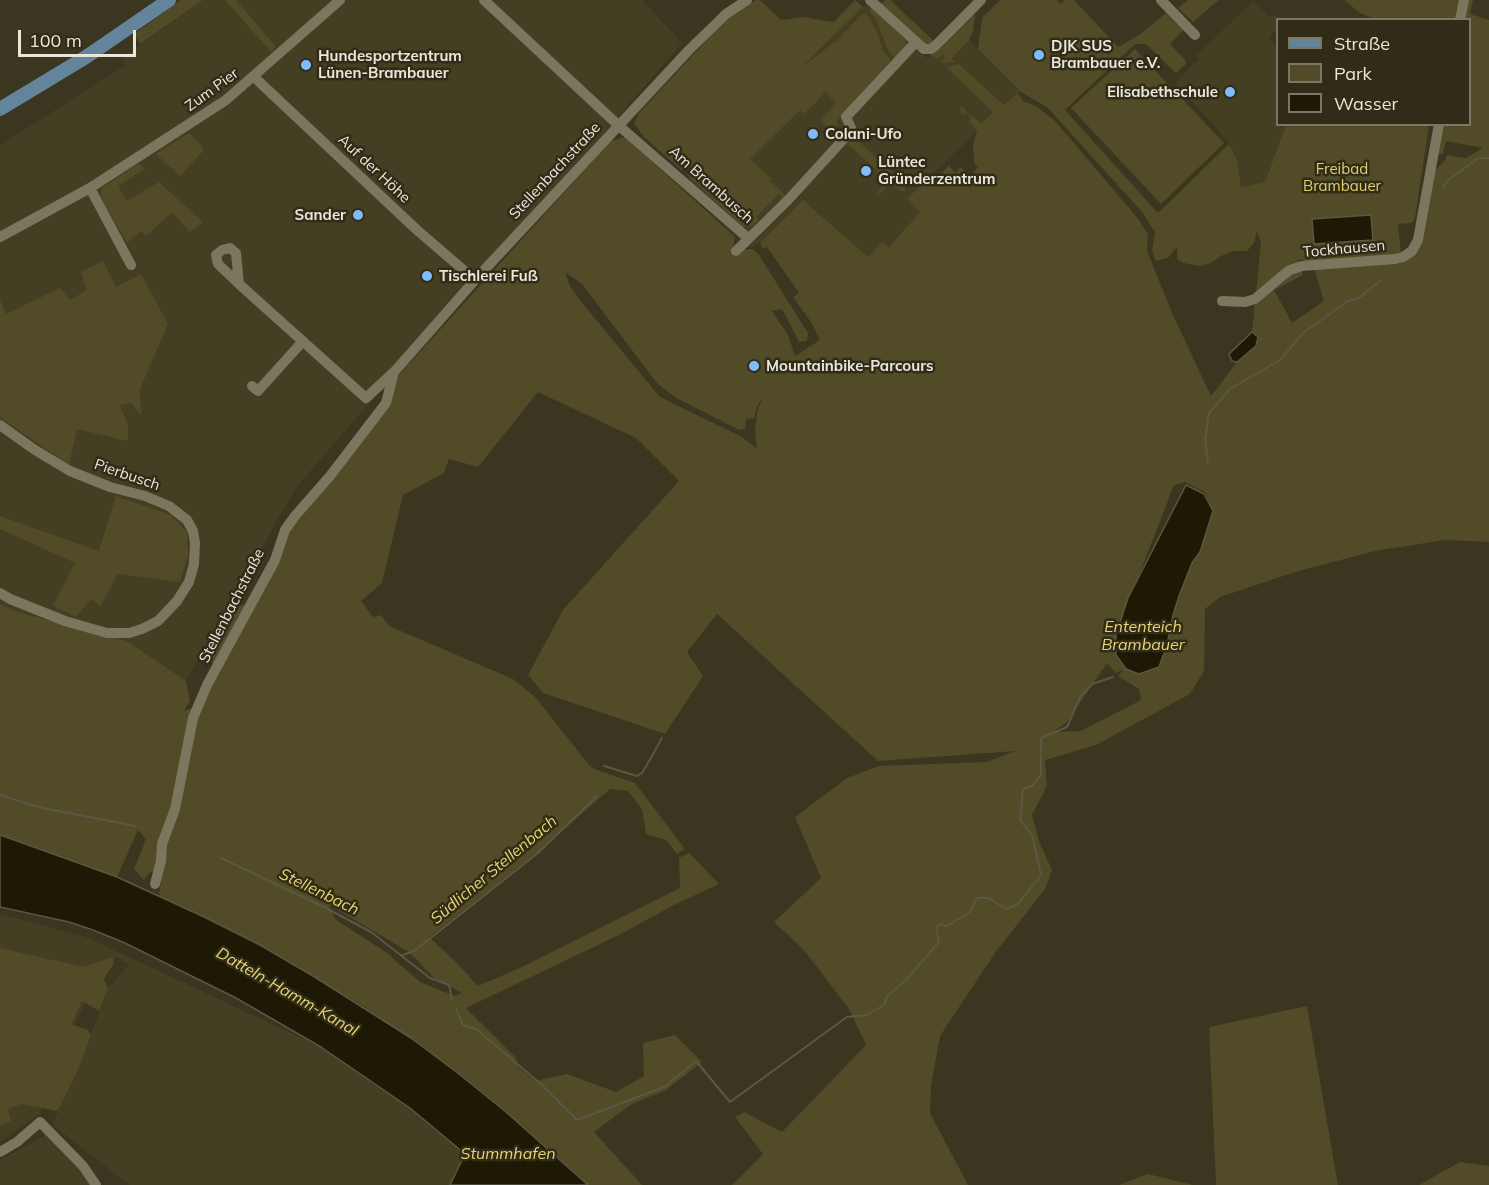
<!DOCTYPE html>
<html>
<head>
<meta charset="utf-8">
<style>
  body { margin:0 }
  #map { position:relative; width:1489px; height:1185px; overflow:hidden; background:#3a3620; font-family:Mulish,sans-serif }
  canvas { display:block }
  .legend { position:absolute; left:1276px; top:18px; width:195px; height:108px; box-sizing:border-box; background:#302c17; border:2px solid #7a7765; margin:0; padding:8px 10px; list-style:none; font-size:18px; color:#e9e7da }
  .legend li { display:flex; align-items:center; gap:12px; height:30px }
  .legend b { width:30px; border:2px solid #7a7765 }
  .scale { position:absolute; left:18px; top:30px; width:118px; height:27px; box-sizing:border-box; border:3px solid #e9e7da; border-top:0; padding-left:8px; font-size:18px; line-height:21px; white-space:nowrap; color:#e9e7da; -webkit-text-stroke:4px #302c17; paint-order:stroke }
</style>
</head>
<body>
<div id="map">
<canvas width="1489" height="1185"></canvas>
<ul class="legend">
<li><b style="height:8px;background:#64849c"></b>Straße</li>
<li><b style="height:16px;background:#524b27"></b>Park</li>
<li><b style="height:16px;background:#1d1905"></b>Wasser</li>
</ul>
<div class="scale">100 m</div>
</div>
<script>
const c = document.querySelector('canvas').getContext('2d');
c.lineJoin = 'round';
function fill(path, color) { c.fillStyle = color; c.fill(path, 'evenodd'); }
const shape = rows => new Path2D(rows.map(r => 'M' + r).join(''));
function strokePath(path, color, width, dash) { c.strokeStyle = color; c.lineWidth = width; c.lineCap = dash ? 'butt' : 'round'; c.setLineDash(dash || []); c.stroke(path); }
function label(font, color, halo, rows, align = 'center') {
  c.font = font + ' Mulish,sans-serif'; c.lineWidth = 5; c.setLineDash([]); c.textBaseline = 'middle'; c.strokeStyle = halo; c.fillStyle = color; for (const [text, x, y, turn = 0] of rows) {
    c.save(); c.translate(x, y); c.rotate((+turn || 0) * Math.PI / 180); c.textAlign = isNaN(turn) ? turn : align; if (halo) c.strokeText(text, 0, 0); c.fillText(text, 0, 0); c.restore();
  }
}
const built = shape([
  [203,0,642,0,682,43,295,489,186,681,127,641,18,612,0,604,0,145,126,65,122,58],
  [1254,0,1268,16,1277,15,1277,29,1268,39,1277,46,1278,124,1286,125,1265,182,1241,187,1237,160,1227,140,1175,83,1199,59,1196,56],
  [868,2,927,58,958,29,1021,92,1005,105,959,64,993,112,981,124,982,126,907,199,920,212,889,247,868,257,803,200,760,243,749,248,680,185,695,176,724,144],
  [0,914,86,937,321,1047,410,1108,465,1154,450,1185,129,1185,52,1124,78,1070,108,988,129,965,117,957,97,979,66,1042,40,1114,0,1142],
  [46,1135,88,1177,91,1185,0,1185,0,1160]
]);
const green = shape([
  [181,0,203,0,140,44,134,34],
  [225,0,236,0,276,47,271,52],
  [756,0,760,0,781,20,804,17,834,22,855,0,863,7,802,67,836,41,860,16,866,13,877,32,883,51,891,60,841,116,837,121,838,126,827,127,820,121,836,103,825,92,805,114,800,110,750,159,772,179,770,181,786,196,784,198,779,194,756,217,759,220,753,225,747,227,741,225,687,175,691,170,689,166,681,170,644,137,634,123,639,113,730,15],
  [886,0,890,0,935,42,931,45,925,45,881,4],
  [1000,0,1057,0,1060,4,1065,0,1074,0,1118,47,1139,35,1166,13,1183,30,1170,44,1186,61,1186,64,1176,73,1146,44,1135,44,1065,110,1158,213,1229,144,1237,160,1241,187,1265,182,1286,125,1429,125,1415,218,1412,223,1398,224,1401,255,1304,262,1304,260,1298,260,1303,275,1274,290,1292,323,1324,301,1314,268,1406,260,1435,170,1445,161,1447,155,1466,158,1483,148,1446,141,1443,154,1438,154,1444,125,1470,124,1470,20,1464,19,1467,0,1473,0,1470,14,1489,20,1489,542,1445,540,1375,551,1295,572,1220,597,1205,609,1204,671,1190,694,1096,745,1045,760,1047,786,1032,815,1039,841,1052,870,1045,889,995,953,940,1036,931,1086,930,1113,968,1185,732,1185,763,1154,735,1117,744,1112,782,1132,866,1045,849,1009,804,950,774,922,821,878,795,817,847,778,879,766,987,762,1015,751,878,761,717,614,687,652,703,676,665,734,543,693,528,675,563,610,679,481,636,438,538,392,478,467,449,459,444,473,403,495,382,583,361,601,373,617,381,615,389,626,513,679,536,698,589,765,594,769,635,783,685,849,677,854,666,840,646,834,642,809,628,791,610,789,537,853,429,937,458,964,478,986,522,967,680,888,679,858,689,853,719,884,672,906,621,934,466,1008,516,1058,519,1068,535,1081,567,1074,616,1092,644,1076,643,1043,675,1035,702,1062,666,1090,632,1104,594,1132,642,1185,588,1185,506,1112,459,1075,363,1006,260,945,202,916,159,897,161,879,155,872,150,872,144,880,134,869,146,839,138,830,117,877,0,835,0,604,18,612,127,641,186,681,190,701,184,711,195,707,219,667,202,656,231,606,244,605,300,515,385,411,399,375,611,141,625,137,735,237,733,249,753,249,759,255,808,333,807,341,799,342,782,309,772,311,788,335,795,356,820,340,811,322,793,297,799,293,767,247,763,249,760,243,803,200,868,257,882,242,889,247,920,212,907,199,920,186,933,182,949,165,955,173,961,167,971,176,978,167,974,162,973,145,977,131,969,121,971,117,966,112,963,115,961,113,960,109,961,106,981,124,993,112,946,67,959,64,1004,105,1018,93,1023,101,1036,106,1055,121,1136,216,1148,234,1147,251,1173,315,1211,396,1237,362,1256,346,1258,338,1252,332,1261,243,1257,231,1254,243,1247,251,1233,251,1223,255,1211,263,1201,266,1183,263,1177,259,1177,247,1168,258,1156,261,1152,251,1155,232,1142,212,1048,108,1021,92,978,49,982,18],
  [565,272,582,284,657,383,676,398,739,430,745,429,746,419,754,418,757,406,764,396,758,408,755,430,757,449,742,437,660,397,583,304,570,286],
  [1185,482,1205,492,1213,511,1200,552,1192,563,1173,615,1167,645,1116,655,1116,634,1174,485],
  [1107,663,1116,673,1123,670,1118,676,1139,689,1141,700,1081,731,1053,732,1067,722],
  [329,905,409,952,434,978,462,993,455,996,420,982,387,953,335,919],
  [1188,0,1219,0,1193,22,1178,8],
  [1344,0,1461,0,1457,20,1376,19,1360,13],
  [873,7,906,41,906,47,895,58,889,52,876,20,869,10],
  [969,14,975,15,973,32,969,40,952,58,955,62,942,63,940,62,945,57,943,54,938,59,931,55,968,19],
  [1135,49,1224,143,1161,204,1071,108],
  [189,133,202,146,203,151,180,176,156,154],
  [855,138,905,184,905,191,900,191,891,183,879,194,877,192,888,180,847,144],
  [139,163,145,169,118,186,127,201,159,182,203,222,190,232,172,212,146,236,141,231,127,243,101,198,101,189],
  [103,261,116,287,141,274,168,324,140,389,141,416,131,403,120,405,128,425,128,441,77,429,69,464,47,450,0,417,0,300,6,314,60,288,70,300,87,290,81,272],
  [116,496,171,515,187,532,188,555,180,582,118,574,100,606,91,599,76,617,53,606,75,563,0,529,0,516,99,551],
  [0,948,84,967,112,957,114,963,104,979,108,988,99,1011,82,1001,71,1024,88,1030,91,1035,78,1070,58,1111,21,1104,8,1109,11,1121,0,1125],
  [1307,1006,1338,1185,1216,1185,1209,1027],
  [1460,1162,1489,1166,1489,1185,1419,1185],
  [1148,1174,1193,1185,1119,1185]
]);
const water = shape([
  [1371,215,1373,240,1314,244,1312,219,1371,215],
  [1252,332,1258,337,1256,346,1237,362,1232,361,1229,354,1252,332],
  [1186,485,1204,494,1213,511,1200,552,1192,563,1179,596,1173,615,1167,645,1159,667,1139,674,1126,669,1116,655,1116,635,1128,598,1186,485],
  [0,835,117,877,202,916,260,945,313,976,411,1038,459,1074,506,1112,588,1185,450,1185,465,1154,410,1108,321,1047,236,998,125,943,93,930,69,922,0,907,0,835]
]);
const stream = shape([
  [1443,188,1448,180,1479,158,1489,158],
  [1208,463,1205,439,1209,413,1230,389,1280,360,1303,333,1348,301,1359,298,1380,281],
  [604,766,637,776,642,773,648,763,662,738],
  [0,795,38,807,135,826],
  [221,858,326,908,371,932,430,978,449,985,452,999],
  [403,955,414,951,538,853,597,796],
  [456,1009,463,1025,476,1029,542,1085,577,1120,664,1087,696,1061,730,1102,847,1017,867,1015,884,1005,887,996,904,982,939,942,936,928,940,924,947,926,970,912,977,898,989,898,1006,909,1018,904,1041,875,1032,835,1020,820,1023,789,1032,786,1041,775,1041,738,1067,727,1080,697,1092,684,1113,677]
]);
const minor = shape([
  [484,0,618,125,748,238],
  [870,0,924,49,931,49,936,45,981,0],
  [1161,0,1195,35],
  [1460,20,1464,0],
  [254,77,417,230,475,280],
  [90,188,131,265],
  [0,237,90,188,226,100,340,0],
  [736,251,788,200,852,130,846,117,915,43],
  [239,284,218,264,216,255,222,250,230,248,236,253,239,284,366,398,395,371,475,280,689,50,726,14,747,0],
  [1222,301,1245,302,1255,299,1282,276,1290,270,1302,266,1395,259,1403,257,1412,251,1418,240,1421,223,1439,124],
  [252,386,258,391,303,341],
  [0,425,35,450,70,471,110,487,145,496,169,506,187,520,193,531,195,543,194,564,189,582,177,601,158,621,142,629,129,633,107,633,65,621,10,599,0,593],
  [155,884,161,861,162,844,175,809,193,718,207,685,275,560,285,530,295,516,330,476,386,403,394,372],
  [0,1152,17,1142,40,1122,83,1166,96,1185]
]);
const major = shape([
  [0,109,86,57,169,0]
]);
const markers = [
  [1039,55,6,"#7fbdfa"],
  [306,65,6,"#7fbdfa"],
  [1230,92,6,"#7fbdfa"],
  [813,134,6,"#7fbdfa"],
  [866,171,6,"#7fbdfa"],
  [358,215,6,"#7fbdfa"],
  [427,276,6,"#7fbdfa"],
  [754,366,6,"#7fbdfa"]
];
const poiNames = [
  ["DJK SUS",1051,46],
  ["Brambauer e.V.",1051,63],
  ["Hundesportzentrum",318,56],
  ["Lünen-Brambauer",318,73],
  ["Elisabethschule",1218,92,"right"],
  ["Colani-Ufo",825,134],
  ["Lüntec",878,162],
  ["Gründerzentrum",878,179],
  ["Sander",346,215,"right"],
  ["Tischlerei Fuß",439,276],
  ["Mountainbike-Parcours",766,366]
];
const streetNames = [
  ["Zum Pier",212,90,-36],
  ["Auf der Höhe",374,169,43],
  ["Stellenbachstraße",555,171,-47],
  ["Am Brambusch",711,185,42],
  ["Tockhausen",1344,249,-5],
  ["Pierbusch",127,475,19],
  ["Stellenbachstraße",232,606,-63]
];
const parkNames = [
  ["Freibad",1342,169],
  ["Brambauer",1342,186]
];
const waterNames = [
  ["Ententeich",1143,627],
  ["Brambauer",1143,645],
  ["Südlicher Stellenbach",494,870,-40],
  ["Stellenbach",319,892,26],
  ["Datteln-Hamm-Kanal",287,992,30],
  ["Stummhafen",508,1154]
];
fill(built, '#443e22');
fill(green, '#524b27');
fill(water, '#1d1905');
strokePath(water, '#5a5745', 1.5);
strokePath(stream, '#5a5745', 2);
strokePath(minor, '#7b775f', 10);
strokePath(major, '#64849c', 14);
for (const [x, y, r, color] of markers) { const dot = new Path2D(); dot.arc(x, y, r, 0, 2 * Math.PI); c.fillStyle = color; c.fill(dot); strokePath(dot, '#302c17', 2); }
label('bold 15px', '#e9e7da', '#302c17', poiNames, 'left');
label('15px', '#e9e7da', '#302c17', streetNames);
label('15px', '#e0cd6c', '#302c17', parkNames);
label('italic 16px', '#e7d473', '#302c17', waterNames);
</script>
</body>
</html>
